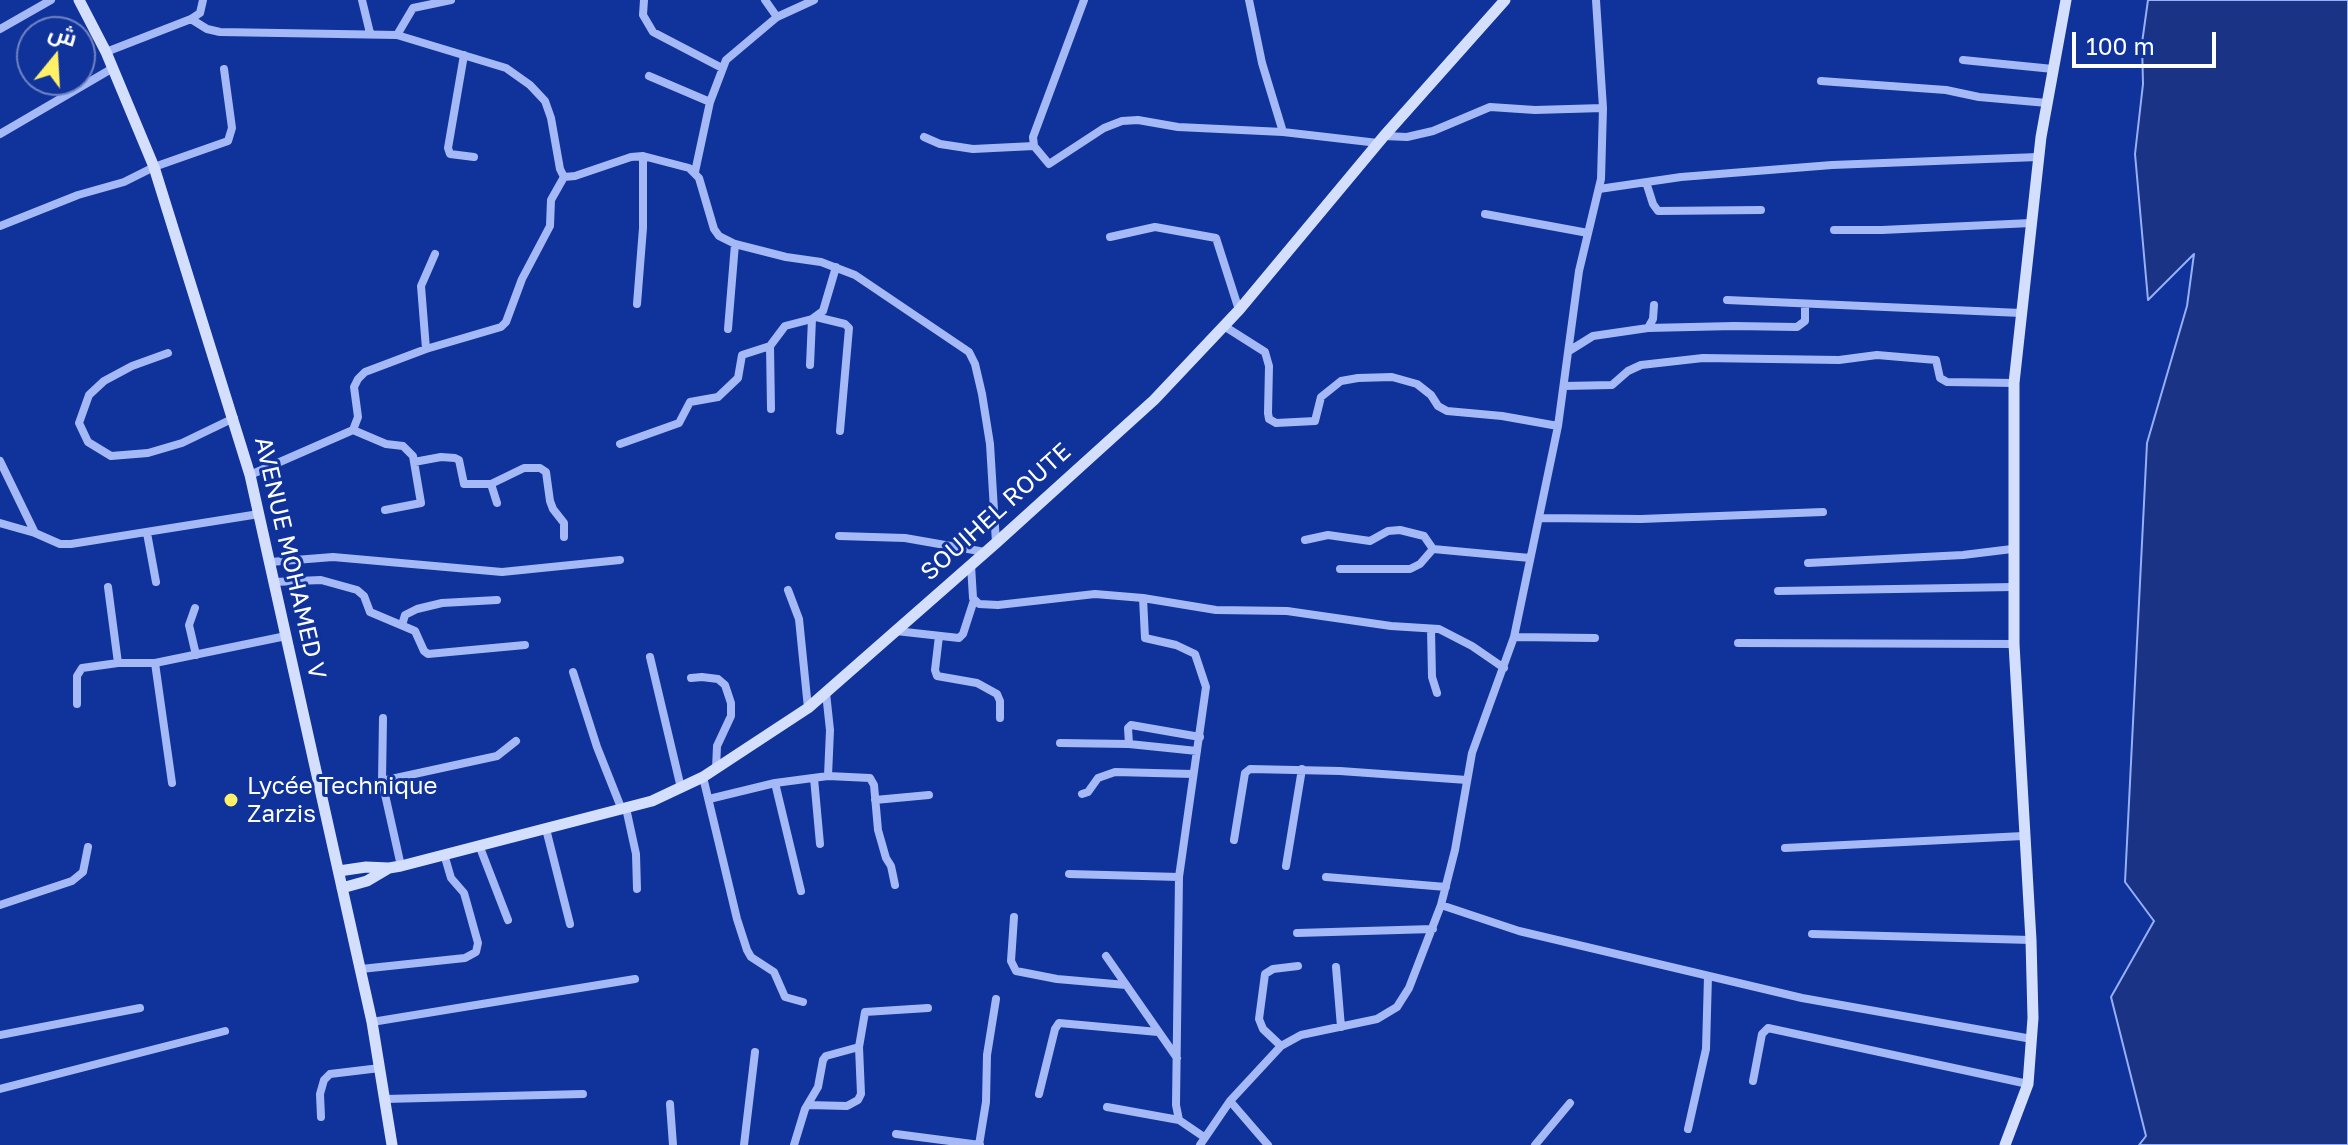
<!DOCTYPE html>
<html>
<head>
<meta charset="utf-8">
<style>
  body { margin:0 }
  #map { position:relative; width:2348px; height:1145px; overflow:hidden; background:#10329b; font-family:"Golos Text",Cairo,sans-serif }
  canvas { display:block }
  .north { position:absolute; left:16px; top:16px; width:80px; height:80px; box-sizing:border-box; background:#10329b; border:2px solid #7084c3; border-radius:50%; rotate:18deg; font-size:22px; font-weight:700; line-height:32px; text-align:center; color:#fff }
  .north::after { content:''; display:block; margin:auto; width:28px; height:36px; background:#fff067; clip-path:polygon(50% 0,100% 100%,50% 72%,0 100%) }
  .scale { position:absolute; left:2072px; top:32px; width:144px; height:36px; box-sizing:border-box; border:4px solid #fff; border-top:0; padding-left:10px; font-size:24px; line-height:28px; white-space:nowrap; color:#fff; -webkit-text-stroke:6px #10329b; paint-order:stroke }
</style>
</head>
<body>
<div id="map">
<canvas width="2348" height="1145"></canvas>
<div class="north">ش</div>
<div class="scale">100 m</div>
</div>
<script>
const c = document.querySelector('canvas').getContext('2d');
c.lineJoin = 'round';
function fill(path, color) { c.fillStyle = color; c.fill(path, 'evenodd'); }
const shape = rows => new Path2D(rows.map(r => 'M' + r).join(''));
function strokePath(path, color, width, dash) { c.strokeStyle = color; c.lineWidth = width; c.lineCap = dash ? 'butt' : 'round'; c.setLineDash(dash || []); c.stroke(path); }
function label(font, color, halo, rows, align = 'center') {
  c.font = font + ' "Golos Text",sans-serif'; c.lineWidth = 6; c.setLineDash([]); c.textBaseline = 'middle'; c.strokeStyle = halo; c.fillStyle = color; for (const [text, x, y, turn = 0] of rows) {
    c.save(); c.translate(x, y); c.rotate((+turn || 0) * Math.PI / 180); c.textAlign = isNaN(turn) ? turn : align; if (halo) c.strokeText(text, 0, 0); c.fillText(text, 0, 0); c.restore();
  }
}
const water = shape([
  [2148,0,2348,0,2348,1145,2139,1145,2146,1136,2111,997,2154,921,2125,882,2147,443,2187,306,2194,254,2148,300,2135,154,2143,84,2142,43,2148,0]
]);
const street = shape([
  [362,0,370,33],
  [644,0,643,15,653,32,722,68],
  [765,0,777,17],
  [1084,0,1033,137,1034,146,1049,164,1104,128,1122,121,1138,120,1178,127,1283,132,1378,143],
  [1249,0,1262,63,1283,132],
  [191,19,207,29,220,32,397,35,506,68,530,85,545,101,551,118,560,169,564,177,575,176,631,157,643,156,689,168,699,178,714,229,719,236,735,244,786,257,821,262,855,275,969,352,975,364,982,394,990,444,996,543],
  [0,29,51,0],
  [397,35,413,8,451,0],
  [106,52,191,19,200,13,203,0],
  [464,55,448,148,450,154,474,157],
  [1963,60,2053,69],
  [649,76,710,102],
  [1821,81,1946,90,1979,97,2047,103],
  [0,134,113,68],
  [1384,136,1407,137,1433,131,1490,107,1535,110,1603,108],
  [924,137,940,144,973,149,1034,146],
  [695,172,710,102,726,60,777,17,814,0],
  [1646,182,1653,204,1658,211,1761,210],
  [1599,189,1681,177,1832,165,2038,157],
  [1485,214,1588,233],
  [0,226,78,195,124,182,154,167,228,141,232,128,224,69],
  [1834,230,1882,230,2031,223],
  [1110,237,1155,227,1216,238,1239,310],
  [1727,300,2021,313],
  [637,304,643,228,643,156],
  [816,317,845,324,849,328,840,431],
  [1224,326,1265,352,1269,366,1268,413,1269,419,1276,423,1315,421,1321,397,1341,381,1358,378,1392,377,1417,384,1431,395,1438,406,1447,411,1502,416,1558,426],
  [1648,328,1734,326,1797,327,1805,321,1805,304],
  [728,329,735,244],
  [770,346,771,409],
  [426,349,421,286,435,254],
  [1569,351,1593,336,1648,328,1653,319,1654,305],
  [168,353,132,366,104,381,89,395,79,423,88,442,111,456,148,453,182,443,234,418],
  [810,365,812,319],
  [1564,386,1612,385,1628,371,1641,365,1703,358,1839,360,1877,355,1936,360,1940,378,1947,382,2014,383],
  [353,430,386,444,403,446,413,456,421,503,385,510],
  [620,444,679,423,690,402,718,397,738,378,742,355,770,346,785,326,812,319,823,311,836,267],
  [0,461,35,533],
  [414,462,441,457,455,458,459,460,464,484,491,484,497,503],
  [250,475,353,430,358,417,354,387,358,379,365,372,426,349,501,327,506,322,522,279,550,226,551,200,564,177],
  [491,484,524,468,540,468,546,472,550,501,553,509,564,523,564,537],
  [1539,518,1641,519,1823,512],
  [0,523,35,533,60,544,71,544,259,514],
  [147,533,156,582],
  [839,536,905,538,985,552],
  [1305,540,1328,535,1370,541,1388,531,1400,530,1424,536,1433,549],
  [1433,549,1530,558],
  [270,562,333,557,502,572,620,560],
  [1808,563,1963,555,2012,549],
  [971,565,973,598,979,604,998,605,1095,594,1143,598,1216,610,1287,611,1391,626,1439,629,1472,646,1504,668],
  [1340,569,1410,569,1420,564,1433,549],
  [274,582,321,580,357,590,364,596,370,612,415,631,424,651,428,654,525,645],
  [108,587,118,663],
  [788,590,799,619,808,708],
  [1778,591,2013,587],
  [1143,598,1145,638,1176,645,1195,654,1206,687,1179,877,1176,1105,1179,1120,1204,1137],
  [195,608,189,625,196,655],
  [402,625,405,615,417,609,442,603,497,600],
  [1431,629,1432,677,1437,693],
  [896,631,959,638,963,634,974,600],
  [939,636,935,670,937,676,977,683,997,694,1000,701,1000,718],
  [1514,637,1595,638],
  [1738,643,2014,644],
  [650,657,681,788],
  [155,663,172,783],
  [573,672,597,747,622,810],
  [691,678,702,677,718,679,725,685,731,703,731,716,717,746,716,769],
  [826,693,830,730,828,776],
  [77,704,77,676,82,668,118,663,155,663,286,636],
  [383,718,382,781,401,866],
  [1060,743,1129,744],
  [1197,751,1129,744,1128,728,1131,725,1200,737],
  [703,777,737,919,747,950,751,957,774,972,785,997,803,1002],
  [814,778,820,844],
  [382,781,497,756,516,741],
  [775,783,801,891],
  [1082,794,1088,792,1098,778,1115,772,1193,774],
  [709,799,775,783,828,776,870,778,874,785,878,830,886,858,891,866,895,885],
  [875,800,929,795],
  [626,808,636,854,637,889],
  [546,829,570,924],
  [1234,840,1245,773,1250,769,1340,771,1467,780],
  [479,845,508,920],
  [1785,848,2023,836],
  [1286,866,1302,769],
  [1069,874,1179,877],
  [1326,877,1446,887],
  [0,905,72,881,83,872,88,847],
  [1441,905,1519,931,1802,998,2032,1039],
  [1014,917,1011,961,1016,971,1057,979,1126,985],
  [1297,933,1433,929],
  [1812,934,2031,940],
  [1106,956,1177,1058],
  [1336,967,1341,1027],
  [361,969,465,958,476,952,478,943,466,900,464,893,451,878,444,854],
  [372,1022,635,979],
  [0,1035,140,1008],
  [1281,1046,1263,1029,1259,1019,1265,974,1273,969,1298,966],
  [1753,1081,1762,1034,1768,1028,2028,1084],
  [0,1089,225,1031],
  [1039,1094,1055,1029,1059,1023,1158,1032],
  [385,1099,583,1094],
  [1230,1101,1268,1145],
  [670,1104,673,1145],
  [808,1105,847,1106,858,1100,861,1094,859,1047],
  [1107,1107,1179,1120],
  [321,1117,320,1094,324,1080,330,1074,380,1068],
  [1688,1129,1706,1049,1708,976],
  [896,1134,980,1145],
  [744,1145,755,1052],
  [794,1145,805,1109,818,1087,823,1060,826,1056,859,1047,865,1012,928,1008],
  [979,1145,986,1102,987,1055,996,999],
  [1200,1145,1230,1101,1281,1046,1301,1035,1377,1019,1397,1007,1409,988,1441,905,1455,850,1472,753,1514,637,1558,426,1579,271,1601,179,1603,108,1596,0],
  [1535,1145,1570,1103]
]);
const secondary = shape([
  [79,0,106,52,154,167,250,475,372,1022,392,1145],
  [339,871,366,867,389,868,401,866,652,801,703,777,808,708,996,543,1154,400,1239,310,1384,136,1505,0],
  [342,888,367,881,389,868],
  [2005,1145,2028,1084,2033,1018,2031,940,2014,644,2014,383,2041,137,2066,0]
]);
const markers = [
  [231,800,8,"#fff067"]
];
const streetNames = [
  ["SOUIHEL ROUTE",996,512,-42],
  ["AVENUE MOHAMED V",290,558,77]
];
const poiNames = [
  ["Lycée Technique",247,786],
  ["Zarzis",247,814]
];
fill(water, '#1b3384');
strokePath(water, '#95b0f8', 2);
strokePath(street, '#a4b9f5', 8);
strokePath(secondary, '#d4defd', 11);
for (const [x, y, r, color] of markers) { const dot = new Path2D(); dot.arc(x, y, r, 0, 2 * Math.PI); c.fillStyle = color; c.fill(dot); strokePath(dot, '#10329b', 3); }
label('24px', '#fff', '#10329b', streetNames);
label('24px', '#fff', '#10329b', poiNames, 'left');
</script>
</body>
</html>
